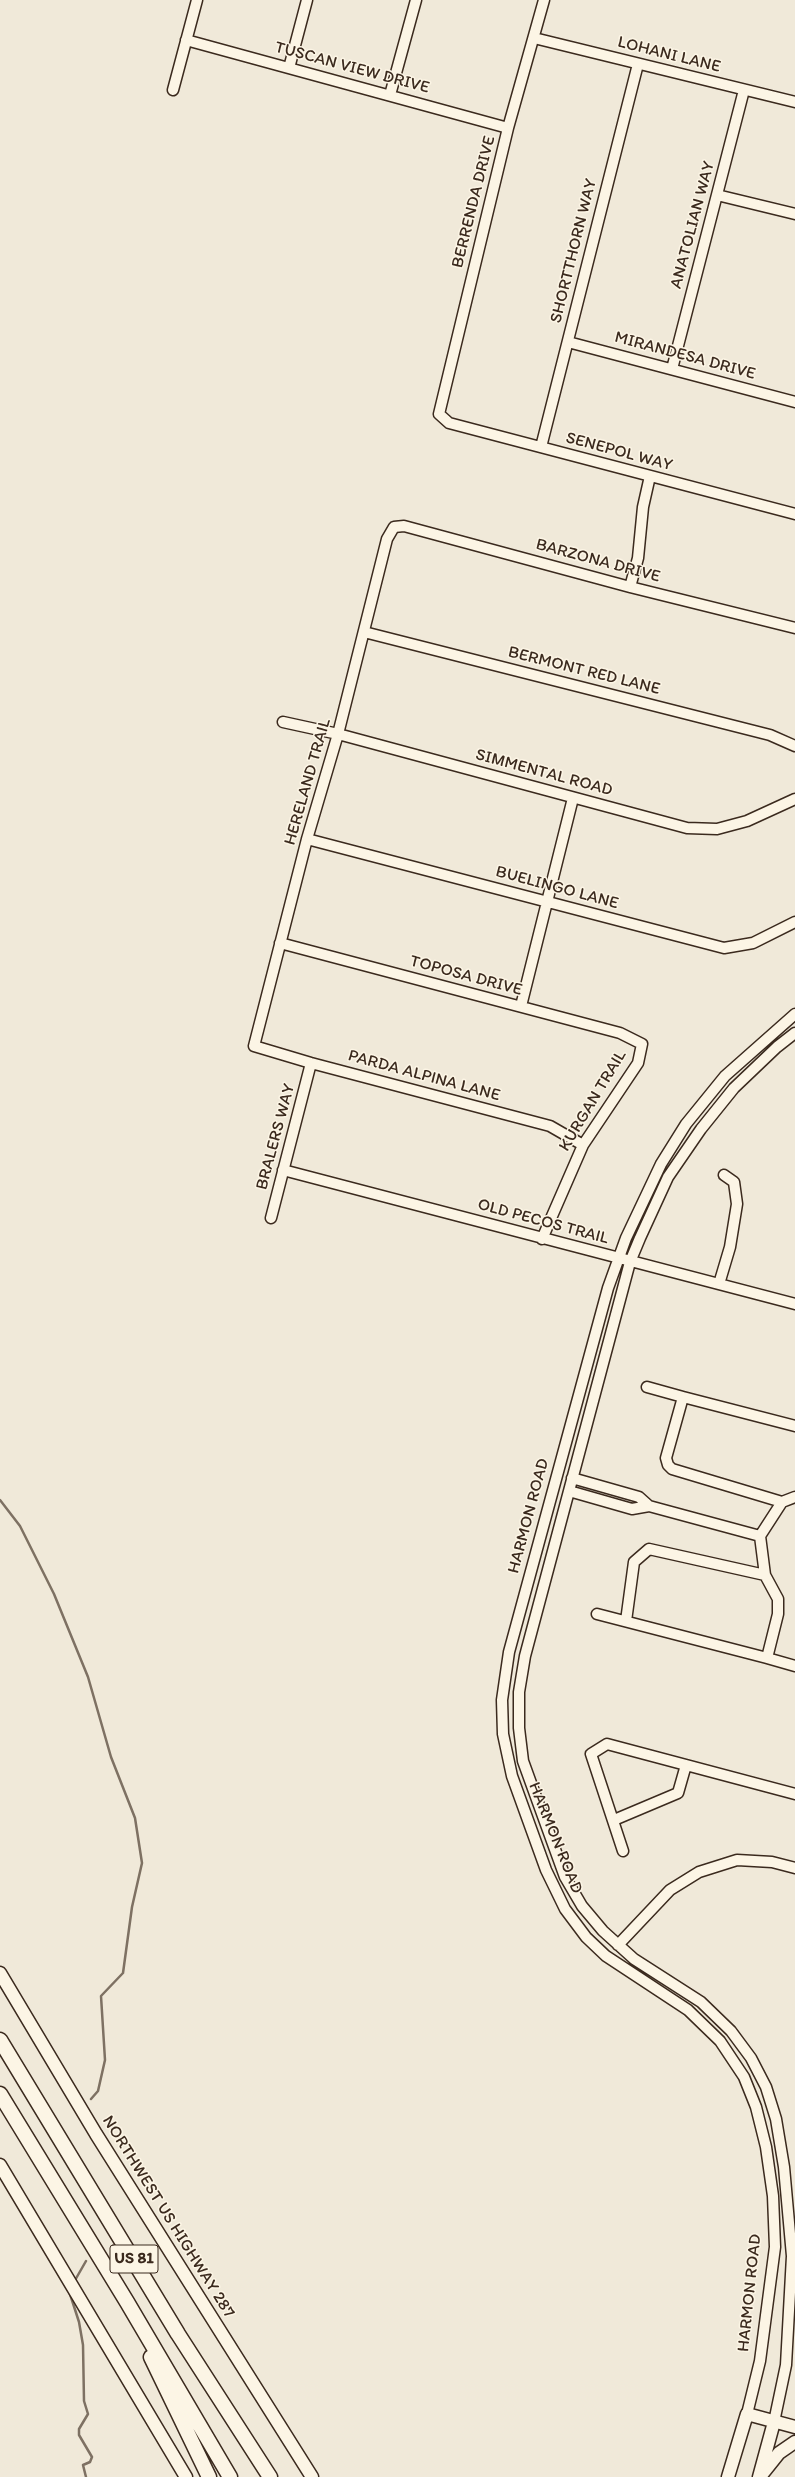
<!DOCTYPE html>
<html>
<head>
<meta charset="utf-8">
<style>
  body { margin:0 }
  canvas { display:block; background:#f0e9d9 }
</style>
</head>
<body>
<canvas width="795" height="2477"></canvas>
<script>
const c = document.querySelector('canvas').getContext('2d');
c.lineJoin = 'round';
const shape = rows => new Path2D(rows.map(r => 'M' + r).join(''));
function strokePath(path, color, width, dash) { c.strokeStyle = color; c.lineWidth = width; c.lineCap = dash ? 'butt' : 'round'; c.setLineDash(dash || []); c.stroke(path); }
function label(font, color, halo, rows, align = 'center') {
  c.font = font + ' Itim,sans-serif'; c.lineWidth = 3; c.setLineDash([]); c.textBaseline = 'middle'; c.strokeStyle = halo; c.fillStyle = color; for (const [text, x, y, turn = 0] of rows) {
    c.save(); c.translate(x, y); c.rotate((+turn || 0) * Math.PI / 180); c.textAlign = isNaN(turn) ? turn : align; if (halo) c.strokeText(text, 0, 0); c.fillText(text, 0, 0); c.restore();
  }
}
const stream = shape([
  [0,1500,20,1526,54,1594,88,1677,111,1757,135,1818,142,1863,132,1907,123,1973,101,1996,105,2060,98,2091,91,2099],
  [74,2282,86,2261],
  [69,2291,79,2322,83,2345,84,2401,88,2414,79,2429,79,2435,92,2457,90,2462,83,2465,86,2477]
]);
const minor = shape([
  [544,0,508,128,439,414,449,423,795,514],
  [534,38,795,102],
  [186,40,508,128],
  [289,68,307,0],
  [173,90,197,0],
  [390,95,416,0],
  [717,195,795,214],
  [568,342,795,402],
  [672,369,744,90],
  [541,447,638,64],
  [630,587,638,558,643,507,650,476],
  [364,632,770,735,795,746],
  [283,722,338,734,687,828,717,829,747,821,795,799],
  [307,839,724,948,753,943,795,922],
  [280,943,620,1033,642,1044,638,1063,583,1145,542,1239],
  [521,1006,573,798],
  [583,1145,550,1126,311,1063,254,1046,307,839,338,734,387,539,394,527,404,526,630,587,795,628],
  [283,1170,795,1304],
  [271,1218,311,1063],
  [719,1284,730,1247,737,1204,734,1182,724,1175],
  [647,1387,683,1397],
  [795,1426,683,1397,666,1458,668,1465,672,1469,782,1502,760,1536,765,1575,778,1599,778,1614,767,1658,795,1666],
  [572,1478,639,1497,649,1506],
  [569,1491,632,1509,649,1506,760,1536],
  [782,1502,795,1497],
  [597,1614,767,1658],
  [626,1621,634,1562,649,1549,765,1575],
  [614,1820,678,1793,686,1765],
  [623,1851,591,1754,607,1744,795,1794],
  [618,1945,670,1890,699,1872,737,1860,772,1862,795,1868],
  [747,2414,760,2361,775,2247,773,2196,766,2147,756,2107,744,2077,720,2041,688,2010,606,1956,586,1937,565,1909,546,1870,512,1776,503,1734,502,1700,509,1652,608,1288,626,1238,661,1164,686,1124,725,1076,795,1014],
  [774,2422,786,2365,792,2256,784,2167,776,2119,766,2087,751,2058,731,2031,701,2002,634,1959,603,1931,582,1906,565,1877,523,1761,519,1728,519,1692,525,1656,569,1491,630,1262,640,1238,668,1177,701,1129,734,1088,777,1047,795,1033]
]);
const major = shape([
  [0,1973,96,2134,312,2477],
  [0,2165,186,2477],
  [763,2473,779,2453,795,2442],
  [728,2477,747,2414,795,2427],
  [759,2477,774,2422]
]);
const highway = shape([
  [0,2040,178,2334,270,2477],
  [0,2094,127,2302,230,2477],
  [151,2357,209,2477]
]);
const shields = [
  [134,2259,48]
];
const shieldNames = [
  ["US 81",134,2259]
];
const streetNames = [
  ["LOHANI LANE",669,55,14],
  ["TUSCAN VIEW DRIVE",352,68,15],
  ["BERRENDA DRIVE",474,202,-76],
  ["ANATOLIAN WAY",693,225,-75],
  ["SHORTTHORN WAY",574,251,-76],
  ["MIRANDESA DRIVE",685,356,15],
  ["SENEPOL WAY",619,452,15],
  ["BARZONA DRIVE",598,561,15],
  ["BERMONT RED LANE",584,671,14],
  ["SIMMENTAL ROAD",544,773,15],
  ["HERELAND TRAIL",308,782,-74],
  ["BUELINGO LANE",557,888,15],
  ["TOPOSA DRIVE",466,976,15],
  ["PARDA ALPINA LANE",424,1076,15],
  ["KURGAN TRAIL",593,1101,-59],
  ["BRALERS WAY",276,1137,-75],
  ["OLD PECOS TRAIL",543,1222,15],
  ["HARMON ROAD",529,1516,-75],
  ["HARMON ROAD",555,1838,68],
  ["NORTHWEST US HIGHWAY 287",168,2217,58],
  ["HARMON ROAD",750,2293,-84]
];
strokePath(stream, '#7e7163', 2.5);
strokePath(minor, '#3b2a1e', 13);
strokePath(major, '#3b2a1e', 15);
strokePath(highway, '#3b2a1e', 17);
strokePath(minor, '#fcf5e5', 10);
strokePath(major, '#fcf5e5', 12);
strokePath(highway, '#fcf5e5', 14);
for (const [x, y, w] of shields) { const box = new Path2D(); box.roundRect(x - w / 2, y - 14, w, 28, 3); c.fillStyle = '#fcf5e5'; c.fill(box); strokePath(box, '#3b2a1e', 1); }
label('bold 16px', '#3b2a1e', null, shieldNames);
label('17px', '#3b2a1e', '#fcf5e5', streetNames);
</script>
</body>
</html>
